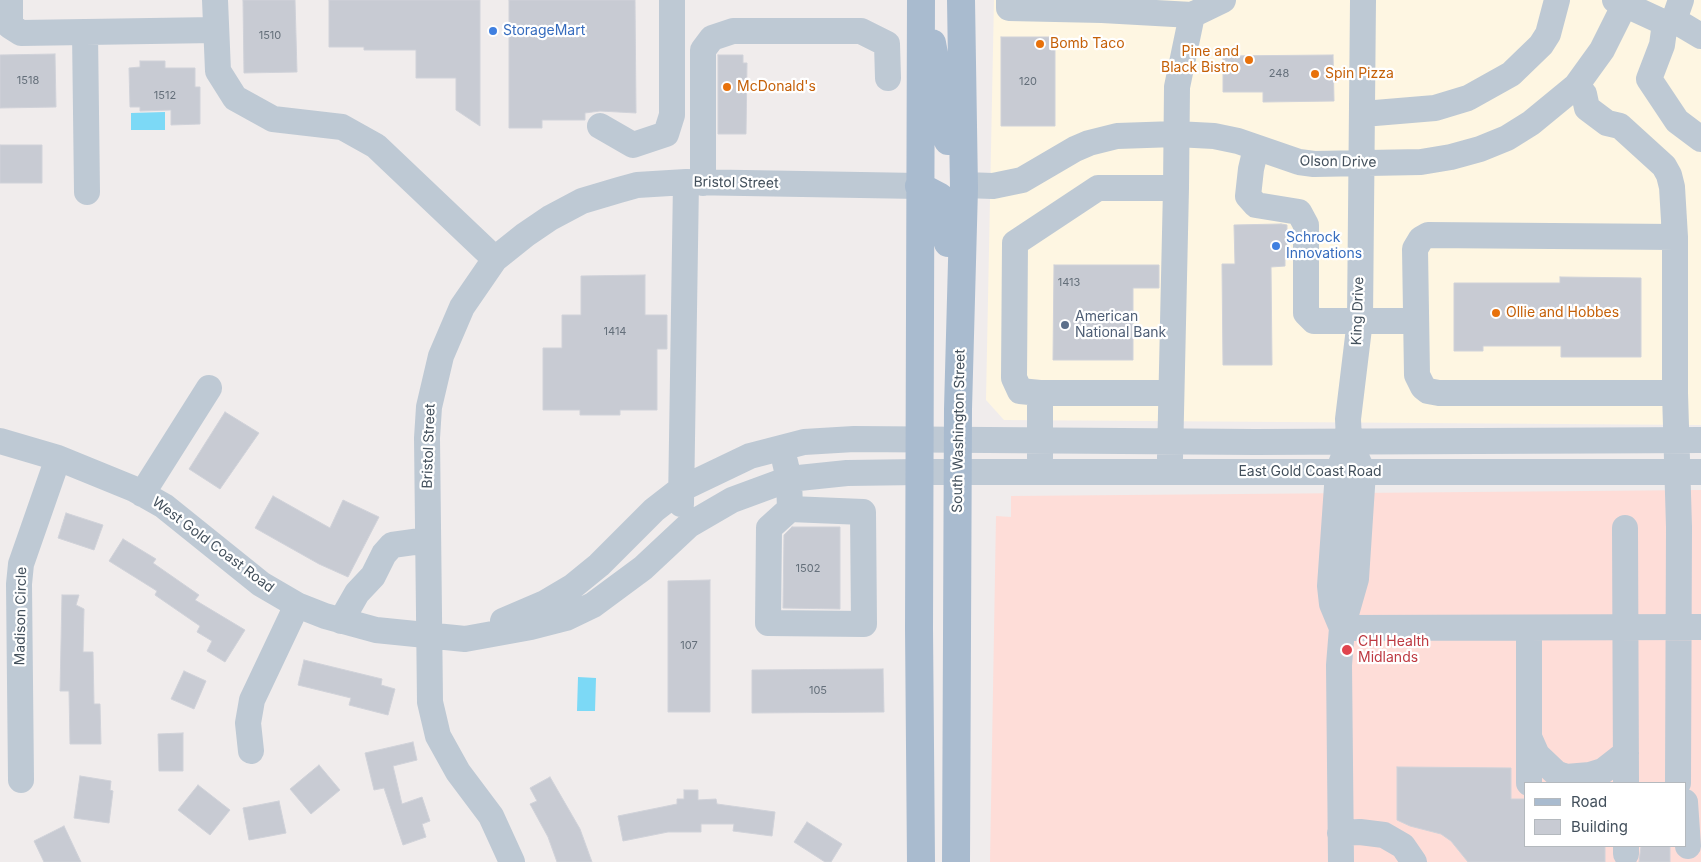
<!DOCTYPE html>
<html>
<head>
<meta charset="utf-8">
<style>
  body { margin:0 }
  #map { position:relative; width:1701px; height:862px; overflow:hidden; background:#f0ecec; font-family:Inter,sans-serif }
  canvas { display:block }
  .legend { position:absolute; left:1524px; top:782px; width:162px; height:65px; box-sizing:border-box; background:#fff; border:1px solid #b4b9be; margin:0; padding:6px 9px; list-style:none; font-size:15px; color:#43505c }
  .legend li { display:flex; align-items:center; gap:10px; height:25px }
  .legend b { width:25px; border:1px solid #b4b9be }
</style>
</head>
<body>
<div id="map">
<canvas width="1701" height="862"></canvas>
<ul class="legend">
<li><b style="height:6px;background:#a9bbcf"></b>Road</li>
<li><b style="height:14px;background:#c8cbd3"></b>Building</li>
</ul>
</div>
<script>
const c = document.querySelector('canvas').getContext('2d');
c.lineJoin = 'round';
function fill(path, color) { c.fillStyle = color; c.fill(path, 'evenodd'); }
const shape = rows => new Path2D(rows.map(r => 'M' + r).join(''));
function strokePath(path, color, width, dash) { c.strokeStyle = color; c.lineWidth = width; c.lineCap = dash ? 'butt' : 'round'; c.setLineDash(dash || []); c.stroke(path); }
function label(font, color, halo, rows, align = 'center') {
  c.font = font + ' Inter,sans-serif'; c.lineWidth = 4.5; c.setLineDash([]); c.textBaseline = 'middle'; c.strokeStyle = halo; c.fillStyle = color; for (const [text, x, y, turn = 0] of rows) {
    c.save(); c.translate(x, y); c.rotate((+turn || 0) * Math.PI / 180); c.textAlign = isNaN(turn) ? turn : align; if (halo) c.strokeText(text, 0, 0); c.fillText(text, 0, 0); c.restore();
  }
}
const commercial = shape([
  [994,0,1701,0,1701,425,1004,420,986,400]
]);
const medical = shape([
  [1701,490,1701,862,990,862,996,516,1011,517,1011,496],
  [1525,783,1685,783,1685,846,1525,846]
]);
const water = shape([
  [165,112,165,130,131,130,131,113],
  [578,677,596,678,595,711,577,711]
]);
const building = shape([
  [243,0,295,0,297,72,244,73,243,0],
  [329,0,480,0,480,126,456,110,456,78,416,78,416,50,364,50,364,47,329,47,329,0],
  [509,0,635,0,636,113,600,111,585,113,585,120,542,120,542,128,509,128,509,0],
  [1001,37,1055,37,1055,126,1001,126,1001,37],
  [55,54,56,107,0,108,0,55,55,54],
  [718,55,743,55,743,63,747,63,746,134,718,134,718,55],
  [1333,55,1334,101,1263,102,1263,92,1223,92,1223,56,1333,55],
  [140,61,165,61,165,68,195,68,195,87,200,87,200,124,171,125,171,110,140,111,140,107,130,107,129,68,140,67,140,61],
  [0,145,42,145,42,183,0,183,0,145],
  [1281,224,1287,225,1287,256,1285,256,1285,266,1271,267,1272,365,1223,365,1222,264,1235,264,1234,225,1281,224],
  [1054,265,1159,265,1159,288,1133,288,1133,360,1053,360,1054,265],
  [645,275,645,315,667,315,667,349,657,349,657,410,620,410,620,415,580,415,580,410,543,410,543,348,562,348,562,315,581,315,581,276,645,275],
  [1560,277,1641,278,1641,357,1561,357,1561,346,1483,346,1483,351,1454,351,1454,283,1560,283,1560,277],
  [225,412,259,433,220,489,189,469,225,412],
  [273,496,330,528,343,500,379,517,348,577,319,564,255,528,273,496],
  [66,513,103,525,94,550,58,538,66,513],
  [792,527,840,527,840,609,783,608,784,535,792,527],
  [123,539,156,559,153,563,199,595,195,600,245,630,225,662,207,651,212,641,197,632,200,626,155,595,157,591,109,561,123,539],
  [710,580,710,712,668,712,668,581,710,580],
  [62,595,79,595,76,605,84,609,83,652,93,652,94,704,100,704,101,744,70,744,69,691,60,691,62,595],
  [304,660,382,679,381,685,395,689,388,715,349,705,351,698,298,685,304,660],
  [883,669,884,712,752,713,752,670,883,669],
  [184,671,206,681,194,709,171,699,184,671],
  [183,733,183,771,159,771,158,734,183,733],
  [413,742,417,760,393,766,402,804,422,797,430,821,422,824,426,837,403,845,384,788,374,790,365,753,413,742],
  [319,765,340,790,311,814,290,789,319,765],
  [1397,767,1511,768,1511,799,1525,799,1525,846,1605,846,1605,862,1468,862,1451,841,1441,834,1410,826,1397,820,1397,767],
  [80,776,111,781,110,790,113,791,109,823,74,818,80,776],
  [550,777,580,829,592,862,557,862,548,837,530,804,537,801,530,788,550,777],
  [198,785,230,810,210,835,178,810,198,785],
  [684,790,698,790,698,800,716,799,717,804,775,812,772,836,733,831,734,824,701,824,701,832,668,832,623,841,618,816,677,804,677,799,684,799,684,790],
  [279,801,286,833,249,840,243,808,279,801],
  [807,822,842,844,831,862,825,862,794,842,807,822],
  [64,826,81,862,44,862,34,841,64,826],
  [1641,846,1670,846,1670,862,1639,862,1641,846]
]);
const minor = shape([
  [10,0,10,26,21,33,215,30],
  [215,0,218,71,235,98,273,119,342,127,376,146,495,259],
  [1009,0,1009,8,1102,10,1192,15,1223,0],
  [1615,0,1665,23,1674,20,1681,0],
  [1674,20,1701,36],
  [1665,23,1662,45,1649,79,1677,121,1701,139],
  [85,32,87,192],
  [1576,86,1584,94,1587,108,1607,123,1620,126,1664,166,1669,175,1672,187,1675,237,1675,393,1439,393,1428,391,1423,387,1417,375,1415,249,1421,239,1428,235,1675,237],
  [1363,114,1435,108,1468,98,1511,74,1541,45,1548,34,1557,0],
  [600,126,633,145,666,134,672,115,672,0],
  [1256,148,1251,169,1248,196,1256,205,1299,212,1306,225,1306,313,1314,321,1416,321],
  [703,183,703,50,712,38,733,31,861,31,887,44,888,78],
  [964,185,993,186,1022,180,1075,149,1089,143,1117,136,1176,134,1214,136,1238,141,1299,162,1314,164,1421,162,1451,157,1480,149,1507,138,1531,123,1576,86,1602,50,1627,0],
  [1040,393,1171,393],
  [1675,393,1679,527,1678,783],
  [0,441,58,458,134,489,164,506,261,584,297,605,325,616,376,630,465,639,531,627,566,618,593,605,643,568,689,525,732,500,789,479,847,473,919,472,1701,472],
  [1040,458,1040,393,1020,391,1014,378,1015,243,1098,188,1176,188,1177,87,1192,15],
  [1170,458,1176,188],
  [785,462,789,479,790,509,769,528,768,623,864,624,863,512,790,509],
  [142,494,209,388],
  [681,504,686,182],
  [1625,528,1626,783],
  [341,621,357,593,373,576,384,554,392,545,428,540],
  [503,621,545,603,572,587,599,565,654,510,681,489,750,456,804,442,854,439,1255,442,1701,440],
  [1342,628,1701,627],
  [1342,628,1332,604,1330,586,1338,472,1344,456],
  [1529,737,1537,755,1556,773,1566,777,1590,775,1603,771,1626,753],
  [251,751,248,723,252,700,297,605],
  [21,780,19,584,21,564,58,458],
  [1529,783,1529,629],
  [1685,802,1688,846],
  [1340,833,1360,832,1384,835,1403,846,1414,862],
  [1626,846,1626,854],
  [512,862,491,816,458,772,438,736,430,702,427,438,429,407,441,356,462,307,495,259,525,235,550,218,582,201,619,190,637,185,686,182,919,186],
  [1341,862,1339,665,1342,628,1356,579,1363,472,1349,441,1348,419,1360,320,1363,0]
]);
const major = shape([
  [932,43,947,125,948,141],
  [919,186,940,197,947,210,948,243],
  [921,862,919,628,921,0],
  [956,862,958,409,964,188,961,0]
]);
const markers = [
  [493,31,5,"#3f7fe0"],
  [1040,44,5,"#e8710a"],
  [1249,60,5,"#e8710a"],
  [1315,74,5,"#e8710a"],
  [727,87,5,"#e8710a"],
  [1276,246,5,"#3f7fe0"],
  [1496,313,5,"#e8710a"],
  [1065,325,5,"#5c6f8a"],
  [1347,650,6,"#e0444e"]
];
const numberNames = [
  ["1510",270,36],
  ["248",1279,74],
  ["1518",28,81],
  ["120",1028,82],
  ["1512",165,96],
  ["1413",1069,283],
  ["1414",615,332],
  ["1502",808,569],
  ["107",689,646],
  ["105",818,691]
];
const shopNames = [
  ["StorageMart",503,31],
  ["Schrock",1286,238],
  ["Innovations",1286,254]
];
const foodNames = [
  ["Bomb Taco",1050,44],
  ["Pine and",1239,52,"right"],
  ["Black Bistro",1239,68,"right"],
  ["Spin Pizza",1325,74],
  ["McDonald's",737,87],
  ["Ollie and Hobbes",1506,313]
];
const streetNames = [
  ["Olson Drive",1338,162,1],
  ["Bristol Street",736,183,1],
  ["King Drive",1358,311,-88],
  ["South Washington Street",959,431,-89],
  ["Bristol Street",429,446,-88],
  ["East Gold Coast Road",1310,472],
  ["West Gold Coast Road",213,545,37],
  ["Madison Circle",21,616,-89]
];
const serviceNames = [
  ["American",1075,317],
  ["National Bank",1075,333]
];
const healthNames = [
  ["CHI Health",1358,642],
  ["Midlands",1358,658]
];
fill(commercial, '#fef6e2');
fill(medical, '#feddd8');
fill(water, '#7cd9f6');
fill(building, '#c8cbd3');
strokePath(building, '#d0d2d9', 1);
strokePath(minor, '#bec9d4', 26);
strokePath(major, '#a9bbcf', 28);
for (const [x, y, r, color] of markers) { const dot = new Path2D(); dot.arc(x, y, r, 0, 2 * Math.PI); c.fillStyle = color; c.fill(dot); strokePath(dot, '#fff', 2); }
label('11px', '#646f7a', null, numberNames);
label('14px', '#366cbe', '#fff', shopNames, 'left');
label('14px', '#c56008', '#fff', foodNames, 'left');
label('14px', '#43505c', '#fff', streetNames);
label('14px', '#4e5e75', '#fff', serviceNames, 'left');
label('14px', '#be3a42', '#fff', healthNames, 'left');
</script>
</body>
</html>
